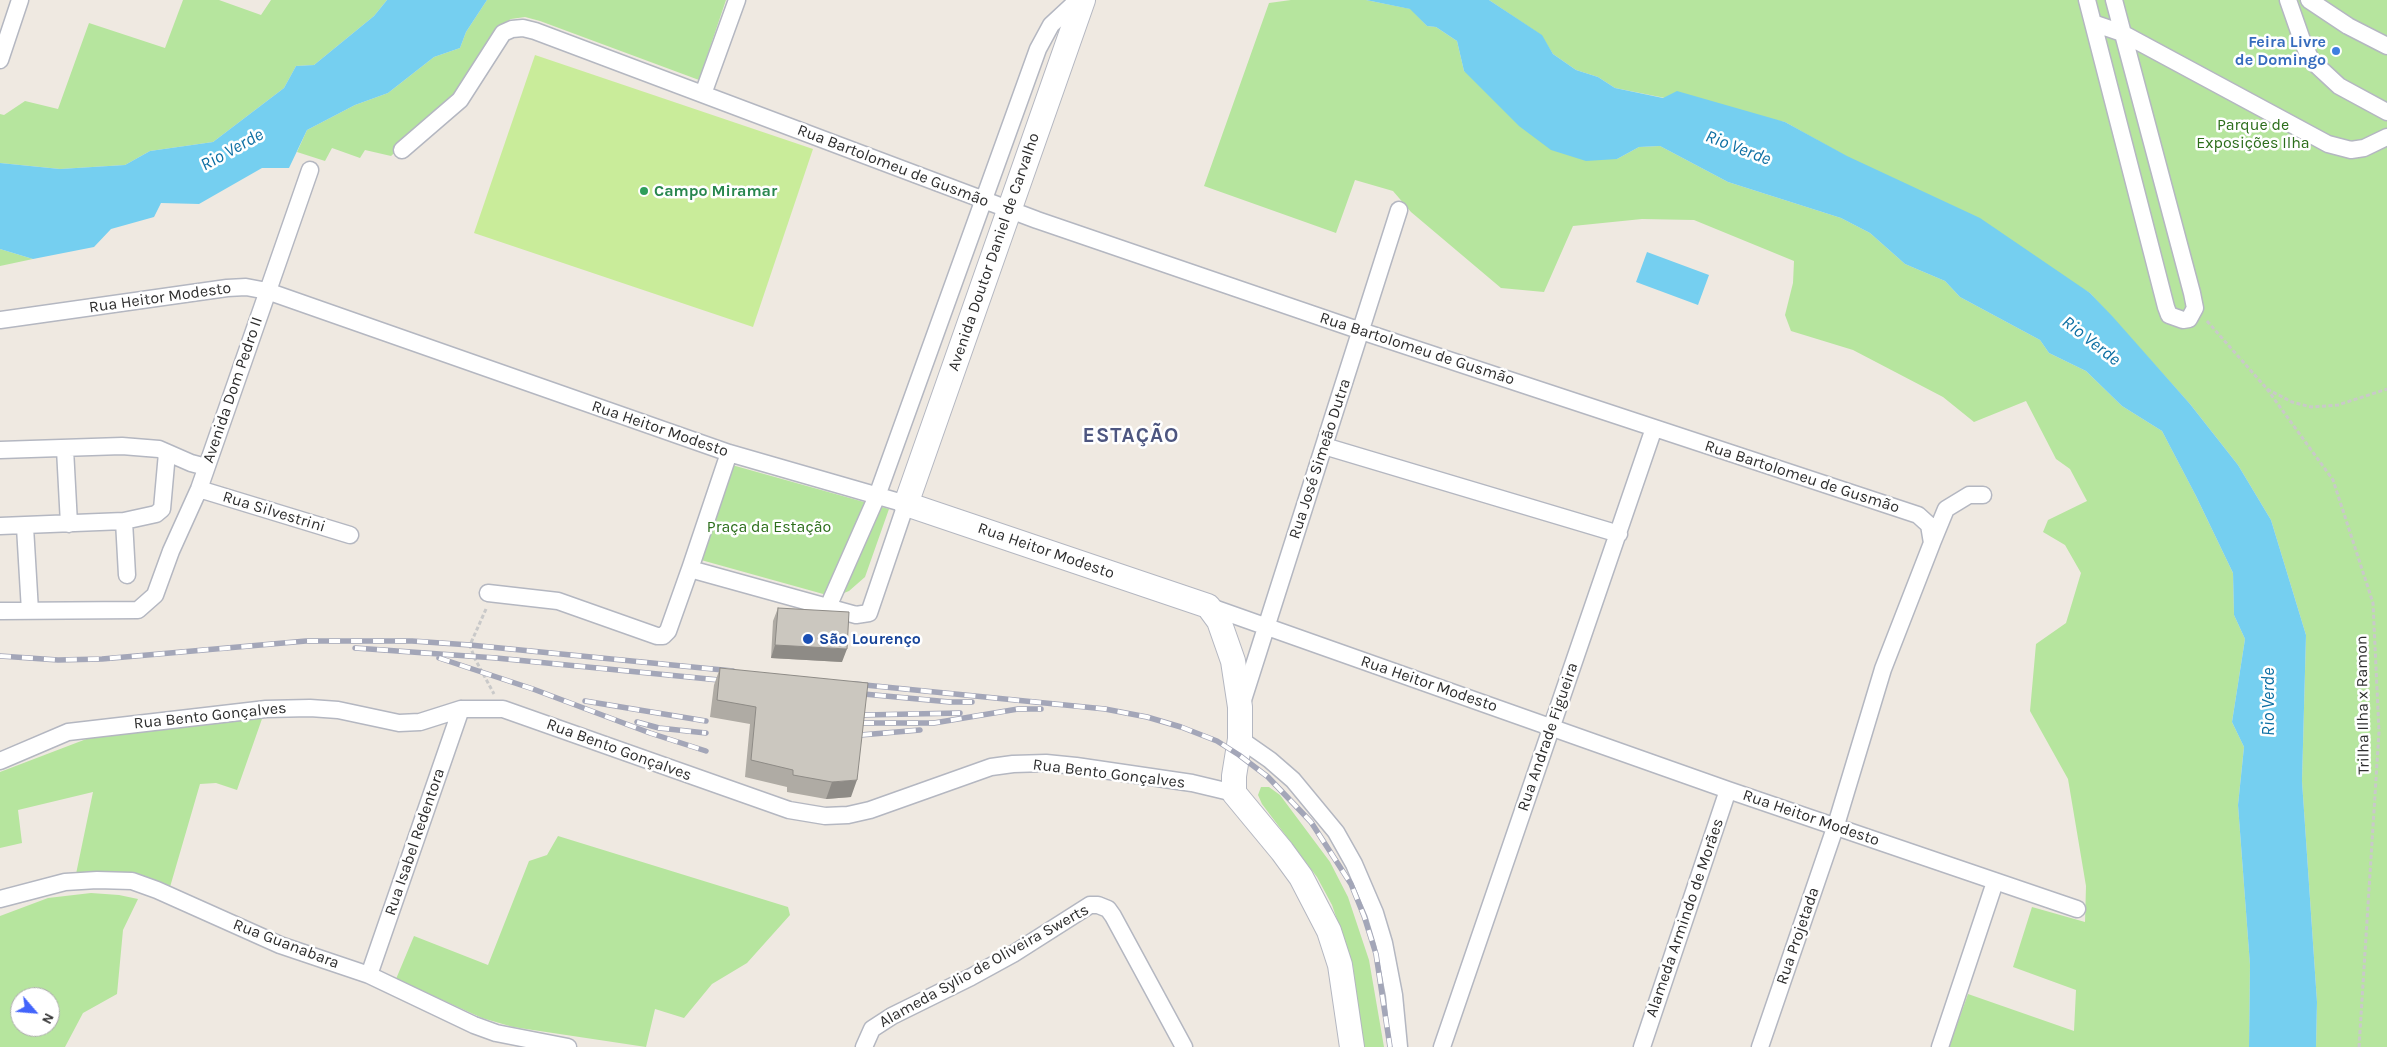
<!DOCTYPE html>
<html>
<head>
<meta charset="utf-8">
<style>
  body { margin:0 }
  #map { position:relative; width:2387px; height:1047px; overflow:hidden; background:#efe9e1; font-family:Karla,sans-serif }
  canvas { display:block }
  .north { position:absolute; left:10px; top:987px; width:50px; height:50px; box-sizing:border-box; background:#fff; border:1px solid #ababab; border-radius:50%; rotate:117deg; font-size:14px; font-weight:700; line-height:20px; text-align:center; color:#2e2e2e }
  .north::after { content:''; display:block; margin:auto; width:18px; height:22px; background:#4264fb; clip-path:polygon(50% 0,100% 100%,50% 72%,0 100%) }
</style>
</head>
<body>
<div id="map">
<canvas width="2387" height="1047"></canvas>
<div class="north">N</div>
</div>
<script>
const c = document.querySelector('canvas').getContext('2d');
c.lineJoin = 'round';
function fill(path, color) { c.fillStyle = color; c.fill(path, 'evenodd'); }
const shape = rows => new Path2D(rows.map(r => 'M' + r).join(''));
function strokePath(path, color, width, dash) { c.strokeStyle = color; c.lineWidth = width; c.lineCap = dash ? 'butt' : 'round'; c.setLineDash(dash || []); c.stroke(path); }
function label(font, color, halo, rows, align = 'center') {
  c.font = font + ' Karla,sans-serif'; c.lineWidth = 5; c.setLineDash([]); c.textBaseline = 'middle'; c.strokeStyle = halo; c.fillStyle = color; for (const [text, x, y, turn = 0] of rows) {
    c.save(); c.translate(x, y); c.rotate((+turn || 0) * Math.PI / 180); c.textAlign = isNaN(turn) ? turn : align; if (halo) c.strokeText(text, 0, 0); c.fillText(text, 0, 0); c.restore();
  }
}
const green = shape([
  [183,0,219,0,261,15,271,0,387,0,374,16,314,65,296,66,284,88,213,142,150,151,125,165,60,169,0,163,0,114,4,115,25,101,58,109,89,23,165,48],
  [487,0,726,0,699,80,540,21,525,17,511,19,497,27,455,97,391,156,365,150,360,158,332,148,325,161,297,152,307,130,355,105,388,93,434,57,460,48,466,32],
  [1291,0,1366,0,1411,9,1427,26,1436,27,1457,41,1464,71,1617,159,1639,147,1660,146,1728,182,1841,218,1870,233,1905,264,1945,281,1960,297,2040,340,2049,353,2086,371,2122,406,2162,431,2195,494,2233,573,2234,615,2245,639,2232,722,2244,747,2238,805,2250,965,2249,1047,1949,1047,1968,994,2074,1031,2076,990,2013,967,2032,907,2085,922,2086,886,2068,779,2030,711,2036,644,2066,623,2081,573,2065,545,2043,532,2048,520,2087,501,2070,469,2056,459,2026,401,1974,422,1943,397,1853,350,1791,331,1785,315,1793,283,1794,261,1694,220,1642,219,1573,226,1544,292,1501,288,1411,212,1393,191,1355,180,1336,233,1204,186,1269,3],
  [1489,0,2387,0,2387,1047,2316,1047,2317,1002,2302,781,2306,635,2271,520,2238,465,2190,404,2090,293,1785,122,1615,88,1598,77,1576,70,1553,54,1541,35],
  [0,249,33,259,0,266],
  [732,465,889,509,865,577,849,591,834,597,701,560],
  [263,716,237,790,216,783,200,784,170,887,134,876,76,874,93,792,18,810,22,843,0,848,0,772,89,738],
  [1261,787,1269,787,1280,795,1330,862,1348,897,1369,960,1384,1047,1363,1047,1353,966,1332,905,1317,877,1262,804,1258,795],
  [558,836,788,907,790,915,747,963,712,984,684,1018,655,1009,646,1047,513,1027,482,1018,396,979,414,936,488,965,529,861,547,855],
  [91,893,119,895,138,899,123,930,117,994,83,1013,65,1047,0,1047,0,916,48,898],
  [20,997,50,997,50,1027,20,1027]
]);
const pitch = shape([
  [535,55,813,149,753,327,474,233]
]);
const water = shape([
  [387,0,487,0,466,32,460,48,434,57,388,93,355,105,307,130,289,168,262,168,199,204,161,203,154,217,111,229,94,247,33,259,0,249,0,163,60,169,125,165,150,151,213,142,284,88,296,66,314,65,374,16],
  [1366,0,1489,0,1542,35,1553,54,1576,70,1598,77,1615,88,1663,98,1677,91,1785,122,1847,156,1980,218,2090,293,2113,317,2190,404,2238,465,2271,520,2306,635,2302,781,2317,1002,2316,1047,2249,1047,2250,965,2238,805,2244,747,2232,722,2245,639,2234,615,2233,573,2196,496,2162,431,2122,406,2086,371,2049,353,2040,340,1960,297,1945,281,1905,264,1870,233,1841,218,1728,182,1660,146,1639,147,1617,159,1586,161,1551,150,1519,126,1464,71,1457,41,1436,27,1427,26,1410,9],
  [1647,252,1709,275,1698,305,1636,282]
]);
const path = shape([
  [2207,321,2267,389,2292,402,2311,407,2338,405,2387,389],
  [2267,389,2333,480,2373,603,2379,732,2359,1047],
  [486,609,470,645,474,657,494,694]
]);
const street = shape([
  [2087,0,2166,307,2169,315,2183,320,2189,319,2195,308,2192,293,2114,0],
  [2288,0,2303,43,2311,60,2339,86,2387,112],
  [2309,0,2348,26,2387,46],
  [2093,23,2122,33,2328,144,2351,150,2364,148,2387,137],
  [0,60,20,0],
  [703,94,737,0],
  [402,150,460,100,503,33,512,29,523,28,535,31,1037,220,1361,331,1918,515,1929,525,1932,543,1883,669,1836,825,1760,1047],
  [0,320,227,288,246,287,267,291,729,453,906,504,869,613,856,615,690,569,729,453],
  [1324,446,1619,534],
  [65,449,69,524],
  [0,450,122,446,159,449,191,463,206,467],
  [199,489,350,535],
  [124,521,127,575],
  [0,526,124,521,156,514,162,509,167,453],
  [25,527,30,611],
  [1932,543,1946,509,1969,495,1983,495],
  [488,593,558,601,657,636,663,636,668,631,690,569],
  [1208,606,1728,790,2077,909],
  [828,607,877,496,1038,49,1051,25,1078,0],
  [0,611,138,610,155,595,171,551,199,489,310,170],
  [1242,703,1399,210],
  [1240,739,1270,760,1293,780,1336,832,1354,864,1375,913,1384,943,1394,995,1399,1047],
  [0,761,68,732,266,709,310,708,338,710,399,723,420,722,461,709,503,709,789,810,825,816,848,815,870,810,991,767,1013,764,1046,763,1076,766,1192,783,1234,793],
  [0,899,65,882,97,880,132,881,157,890,280,945,369,975,474,1025,496,1033,568,1047],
  [369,975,461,709],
  [864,1047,872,1029,892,1016,971,977,1013,954,1090,905,1098,905,1108,909,1113,916,1184,1047],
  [1442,1047,1654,428],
  [1642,1047,1728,790],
  [1940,1047,1995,882]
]);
const secondary = shape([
  [1083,0,906,504,1208,606,1219,621,1233,661,1240,707,1240,739,1234,776,1234,793,1282,851,1301,877,1329,931,1340,965,1352,1047]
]);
const rail = shape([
  [355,648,496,658,729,681],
  [0,656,58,660,102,659,306,641,412,641,470,645,733,671],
  [439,658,533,689,650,733,706,751],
  [855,684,1105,709,1147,717,1181,727,1217,741,1239,755,1268,777,1311,822,1351,884,1364,916,1376,954,1390,1047],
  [853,693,950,702,972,702],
  [585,701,706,721],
  [864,715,960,713],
  [637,722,659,728,706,733],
  [863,723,934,723,1018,709,1041,709],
  [861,735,920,730]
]);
const wall = shape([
  [778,608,842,662,771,658,773,621],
  [720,668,851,797,826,799,787,792,787,787,745,777,750,724,710,717,714,685]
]);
const shadedWall = shape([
  [775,645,847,649,842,662,771,658],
  [857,780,851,797,826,799,832,782]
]);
const building = shape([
  [778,608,849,612,847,649,775,645,778,608],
  [720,668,868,683,857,780,832,782,793,775,793,770,751,760,756,707,717,700,720,668]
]);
const markers = [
  [2336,51,5,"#3f7fe0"],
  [644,191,5,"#2e9e5b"],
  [808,639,6,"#1a4fb4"]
];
const shopNames = [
  ["Feira Livre",2326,42],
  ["de Domingo",2326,60]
];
const parkNames = [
  ["Parque de",2253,125],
  ["Exposições Ilha",2253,143],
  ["Praça da Estação",769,527]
];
const streetNames = [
  ["Rua Bartolomeu de Gusmão",893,166,21],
  ["Avenida Doutor Daniel de Carvalho",994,252,-71],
  ["Rua Heitor Modesto",160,298,-8],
  ["Rua Bartolomeu de Gusmão",1417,349,18],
  ["Avenida Dom Pedro II",233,390,-71],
  ["Rua Heitor Modesto",660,429,19],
  ["Rua José Simeão Dutra",1320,459,-72],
  ["Rua Bartolomeu de Gusmão",1802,477,18],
  ["Rua Silvestrini",274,512,17],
  ["Rua Heitor Modesto",1046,551,19],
  ["Rua Heitor Modesto",1429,684,19],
  ["Trilha Ilha x Ramon",2363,705,-91],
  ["Rua Bento Gonçalves",210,716,-6],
  ["Rua Andrade Figueira",1548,737,-71],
  ["Rua Bento Gonçalves",619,750,20],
  ["Rua Bento Gonçalves",1109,774,7],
  ["Rua Heitor Modesto",1811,818,19],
  ["Rua Isabel Redentora",415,842,-71],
  ["Alameda Armindo de Morães",1685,918,-71],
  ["Rua Projetada",1798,936,-71],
  ["Rua Guanabara",286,944,21],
  ["Alameda Sylio de Oliveira Swerts",984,966,-29]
];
const leisureNames = [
  ["Campo Miramar",654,191]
];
const transitNames = [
  ["São Lourenço",819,639]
];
const waterNames = [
  ["Rio Verde",1738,148,21],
  ["Rio Verde",232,150,-29],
  ["Rio Verde",2091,341,38],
  ["Rio Verde",2269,702,-90]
];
const districtNames = [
  ["ESTAÇÃO",1131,436]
];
fill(green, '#b6e59e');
fill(pitch, '#c9ec9a');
fill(water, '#75cff0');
strokePath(street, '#b4b7c1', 19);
strokePath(secondary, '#b4b7c1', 26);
strokePath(path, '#c9c9c9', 3, [4, 2.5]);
strokePath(street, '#fff', 16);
strokePath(secondary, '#fff', 24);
strokePath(rail, '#a3a6b8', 5.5);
strokePath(rail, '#fff', 4, [11]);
fill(wall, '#afaba4');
fill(shadedWall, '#8e8b86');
fill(building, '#cbc7bf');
strokePath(building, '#8e8b86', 1);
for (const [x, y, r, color] of markers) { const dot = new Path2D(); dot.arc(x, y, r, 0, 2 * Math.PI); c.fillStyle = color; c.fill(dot); strokePath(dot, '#fff', 2); }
label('bold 16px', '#366cbe', '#fff', shopNames, 'right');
label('16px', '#2c6e1b', '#fff', parkNames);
label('16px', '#2e2e2e', '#fff', streetNames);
label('bold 16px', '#27864d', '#fff', leisureNames, 'left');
label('bold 16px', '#164399', '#fff', transitNames, 'left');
label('italic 18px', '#0d6fa3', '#fff', waterNames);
c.letterSpacing = '1px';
label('bold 21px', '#4d5680', '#fff', districtNames);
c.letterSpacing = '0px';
</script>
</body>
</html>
